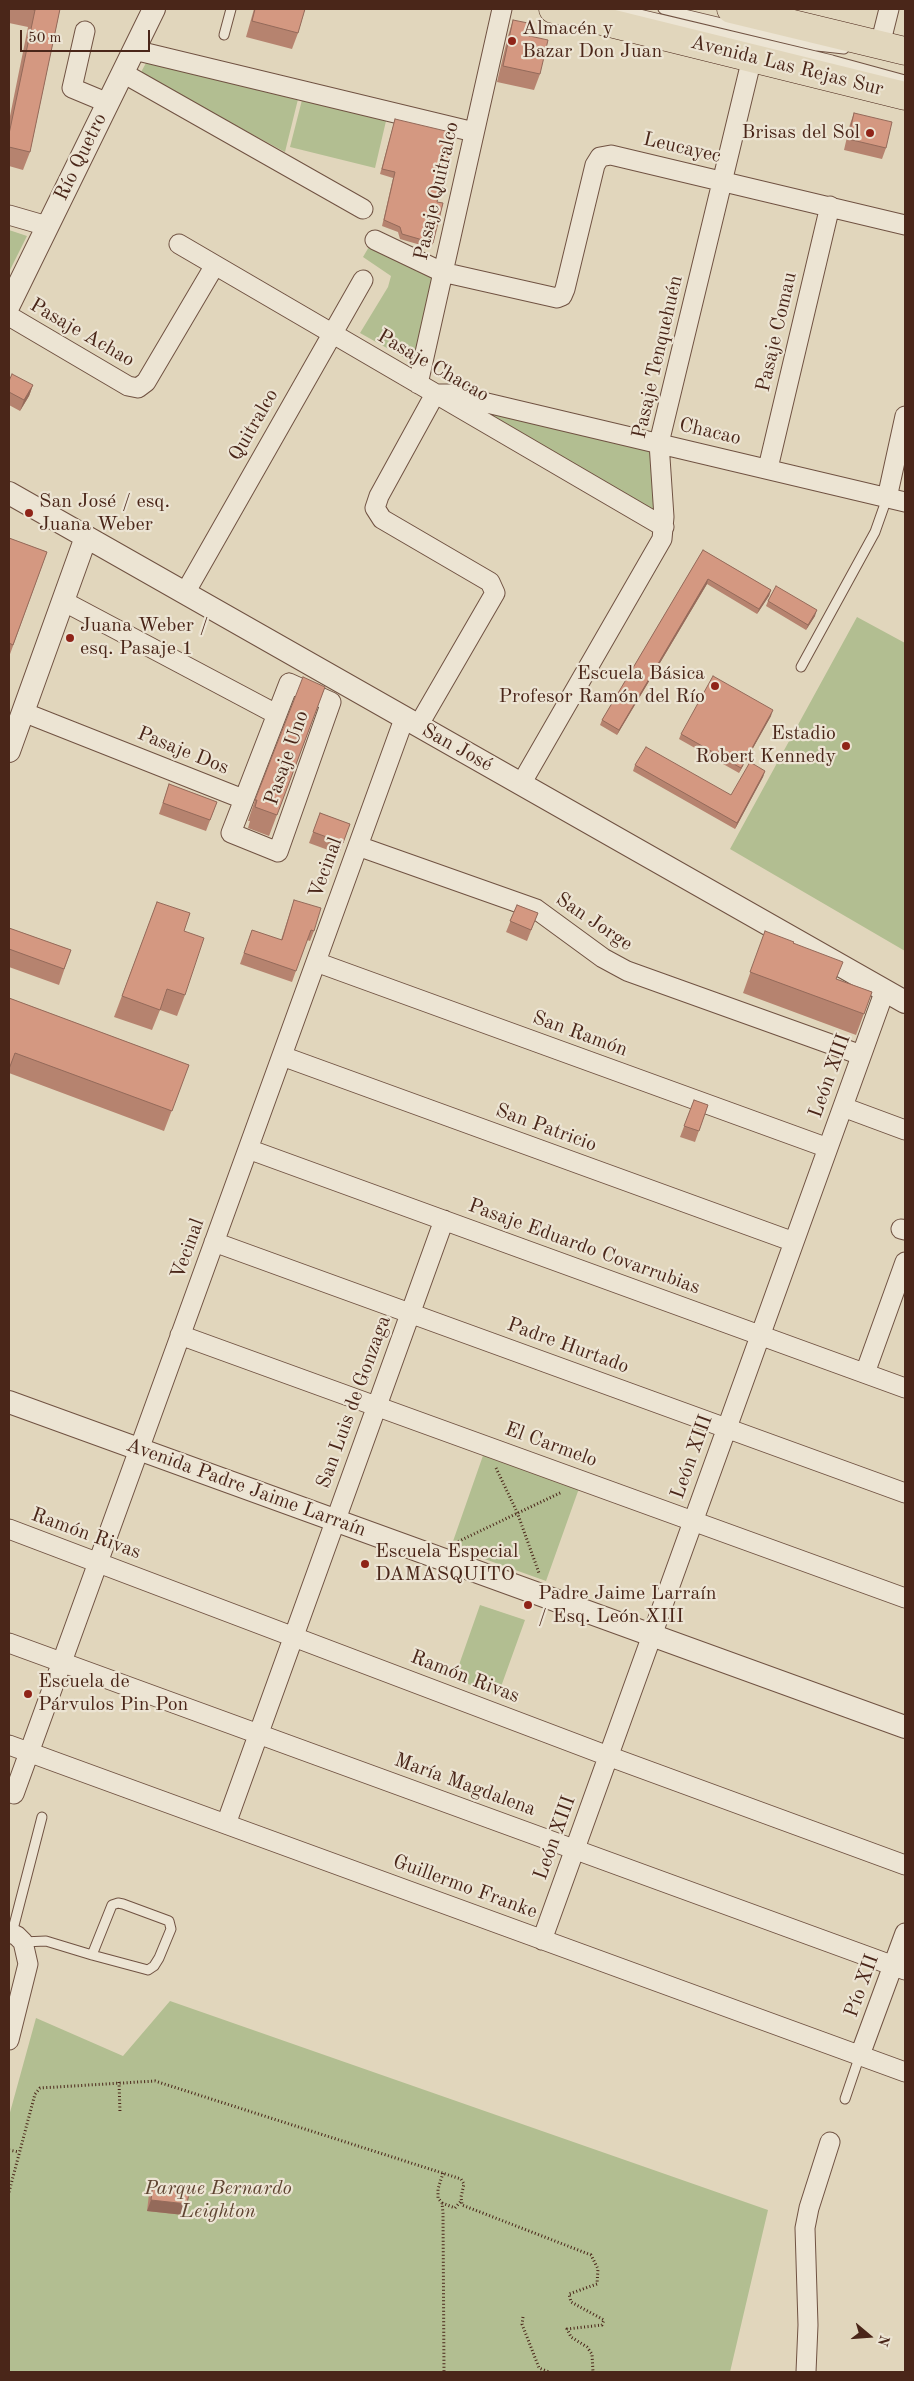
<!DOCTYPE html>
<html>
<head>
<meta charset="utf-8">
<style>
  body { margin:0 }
  #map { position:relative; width:914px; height:2381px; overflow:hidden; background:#e1d6bc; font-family:"Old Standard TT",serif }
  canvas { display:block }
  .frame { position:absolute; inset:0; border:10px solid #4a2619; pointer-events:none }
  .north { position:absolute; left:844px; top:2311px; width:50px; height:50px; -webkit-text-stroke:4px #ece4d3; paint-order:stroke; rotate:108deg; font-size:14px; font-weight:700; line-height:20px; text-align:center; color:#4a2619 }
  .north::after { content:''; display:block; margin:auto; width:18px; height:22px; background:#4a2619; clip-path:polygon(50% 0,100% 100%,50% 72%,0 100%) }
  .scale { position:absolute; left:20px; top:30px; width:130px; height:22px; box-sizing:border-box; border:2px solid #4a2619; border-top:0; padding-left:6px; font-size:15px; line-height:18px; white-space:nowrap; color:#4a2619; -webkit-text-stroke:4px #ece4d3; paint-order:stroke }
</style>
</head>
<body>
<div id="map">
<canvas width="914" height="2381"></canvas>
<div class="frame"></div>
<div class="north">N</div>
<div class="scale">50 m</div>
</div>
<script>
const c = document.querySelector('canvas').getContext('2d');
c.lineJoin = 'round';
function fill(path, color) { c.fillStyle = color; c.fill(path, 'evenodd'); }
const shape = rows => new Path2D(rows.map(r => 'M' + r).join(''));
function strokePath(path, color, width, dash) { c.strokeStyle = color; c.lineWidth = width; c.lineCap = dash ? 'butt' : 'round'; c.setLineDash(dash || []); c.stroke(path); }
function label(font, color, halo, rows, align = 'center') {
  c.font = font + ' "Old Standard TT",serif'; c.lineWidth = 4.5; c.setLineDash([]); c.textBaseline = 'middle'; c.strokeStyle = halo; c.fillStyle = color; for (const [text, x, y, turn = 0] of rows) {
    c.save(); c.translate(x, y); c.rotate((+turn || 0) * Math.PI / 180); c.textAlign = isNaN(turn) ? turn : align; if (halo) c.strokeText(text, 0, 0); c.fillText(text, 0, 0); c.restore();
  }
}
const green = shape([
  [153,50,301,87,285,152,140,74],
  [302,100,386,121,375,168,290,147],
  [9,230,27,236,9,272],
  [373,240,439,267,419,366,360,333,388,287,391,276,363,257],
  [449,398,658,450,660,522],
  [857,617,905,643,905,951,730,849],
  [486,1447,582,1480,546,1581,451,1547],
  [480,1605,525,1620,498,1695,454,1679],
  [170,2001,768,2210,730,2372,9,2372,9,2116,36,2018,123,2056]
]);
const path = shape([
  [496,1468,517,1512,539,1573],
  [455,1543,562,1492],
  [119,2082,120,2113],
  [9,2150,19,2152],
  [443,2173,438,2189,438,2198,442,2203,443,2213,444,2372],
  [9,2192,35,2094,40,2088,155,2081,461,2179,464,2184,461,2197,462,2205,591,2255,598,2269,597,2284,569,2294,571,2302,604,2320,602,2325,567,2329,571,2337,587,2347,592,2354,593,2372],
  [442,2203,455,2208,461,2201],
  [523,2317,522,2324,539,2368,549,2372]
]);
const service = shape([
  [618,9,832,60,905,80],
  [663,9,817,46,844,49],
  [224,35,231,9],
  [801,667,875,532,887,498],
  [12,1933,42,1817],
  [23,1942,46,1941,92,1955,148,1970,154,1966,159,1958,171,1929,169,1921,123,1904,118,1903,112,1905,92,1955],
  [845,2099,860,2055]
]);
const minor = shape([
  [85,31,72,88,108,103],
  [880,45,889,9],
  [134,50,474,132],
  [123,73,363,209],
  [9,215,47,226],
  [375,240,442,272,557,298,562,296,565,289,595,165,600,157,611,155,905,225],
  [179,244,664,527],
  [9,316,128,386,138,388,146,382,215,265],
  [418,384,502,9],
  [768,468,830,206],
  [887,498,905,416],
  [185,593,363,280],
  [63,601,276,714],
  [289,683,331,702,278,852,231,833,289,683],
  [23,712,243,799],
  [418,726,495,593,490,582,382,519,375,508,379,496,435,394,449,394,905,502],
  [521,784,662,539,664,517,659,443,752,58],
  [358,846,536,909,603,958,627,971,861,1055],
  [316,962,828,1148],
  [282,1056,794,1242],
  [843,1107,905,1130],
  [248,1149,905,1388],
  [901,1229,905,1230],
  [214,1242,905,1493],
  [180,1335,905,1598],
  [865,1373,905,1262],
  [9,1529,608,1756,905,1865],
  [9,1643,905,1970],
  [9,1745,905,2072],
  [14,1794,404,719],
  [226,1824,444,1220],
  [9,1932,17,1936,23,1942,28,1964,9,2040],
  [542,1940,885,990],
  [860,2055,905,1933],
  [806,2372,808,2325,805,2228,809,2208,830,2142]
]);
const tertiary = shape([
  [9,305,154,9],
  [9,493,905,1002],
  [9,751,86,537],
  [9,1402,905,1727]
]);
const primary = shape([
  [553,9,905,96],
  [731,9,905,51]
]);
const wall = shape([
  [9,9,60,9,30,152,23,170,9,166,9,121,28,27,9,23],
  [254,9,305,9,298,33,292,49,246,37],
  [513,20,525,35,540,74,534,90,497,82,508,36],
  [854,113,886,148,882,159,844,150,850,124],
  [395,119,437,202,433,243,431,248,400,239,398,232,382,226,393,178,380,174],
  [9,381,33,385,29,396,20,411,9,405],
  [9,538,47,552,9,657],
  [703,550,771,590,769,596,757,614,707,584,617,735,600,725,602,720],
  [768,601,815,616,806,630,766,606],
  [325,687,269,836,248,828,250,821,248,821,255,800],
  [771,716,739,773,679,739,681,734],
  [635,765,731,795,765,771,763,777,735,829,633,771],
  [169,784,217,802,206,831,159,814],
  [320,813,350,824,339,854,309,843],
  [294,900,314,931,310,941,307,940,292,982,240,964,252,930,281,940],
  [157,902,184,931,185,995,177,1016,160,1010,152,1030,114,1017],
  [517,905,538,913,527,941,506,932],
  [9,928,71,950,59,985,9,967],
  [765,931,793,943,837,979,872,992,856,1035,743,993],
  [9,998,189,1065,164,1131,9,1073],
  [694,1100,708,1105,695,1142,680,1137],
  [153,2183,184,2215,147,2211,149,2194]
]);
const shadedWall = shape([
  [33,385,29,396,20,411,24,400],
  [708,579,707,584,617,735,619,730],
  [771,590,769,596,757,614,759,609],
  [817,610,815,616,806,630,808,625],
  [773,710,771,716,739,773,741,768],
  [765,771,763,777,735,829,737,823],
  [151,2200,187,2204,184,2215,147,2211]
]);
const building = shape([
  [30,9,60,9,30,152,9,147,9,134,35,10,30,9],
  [255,9,305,9,298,33,252,21,255,9],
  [513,20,528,23,525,35,548,40,540,74,503,66,513,20],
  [854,113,892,122,886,148,848,139,854,113],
  [395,119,454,133,437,202,443,203,433,243,402,234,400,227,384,220,395,172,382,169,395,119],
  [12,374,33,385,24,400,9,392,9,381,12,374],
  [9,538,47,552,13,645,9,643,9,538],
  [703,550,771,590,759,609,708,579,619,730,602,720,703,550],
  [776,586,817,610,808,625,768,601,776,586],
  [713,676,773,710,741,768,681,734,713,676],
  [303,677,325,687,277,815,255,807,257,800,255,800,303,677],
  [646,747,731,795,750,762,765,771,737,823,635,765,646,747],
  [169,784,217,802,210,820,163,803,169,784],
  [320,813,350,824,343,843,313,832,320,813],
  [294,900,321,908,314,931,311,930,296,971,244,953,252,930,282,940,294,900],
  [157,902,190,913,184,931,204,938,185,995,167,989,160,1010,122,996,157,902],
  [517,905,538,913,531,930,510,921,517,905],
  [9,928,71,950,64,969,9,949,9,928],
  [765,931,794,942,793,943,843,962,836,979,872,992,864,1014,750,972,765,931],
  [9,998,189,1065,172,1111,15,1053,9,1069,9,998],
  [694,1100,708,1105,699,1131,684,1126,694,1100],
  [153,2183,190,2188,187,2204,151,2200,153,2183]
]);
const markers = [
  [512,41,5,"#8f2418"],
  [870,133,5,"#8f2418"],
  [29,513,5,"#8f2418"],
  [70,638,5,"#8f2418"],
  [715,686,5,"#8f2418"],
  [846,746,5,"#8f2418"],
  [365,1564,5,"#8f2418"],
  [528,1605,5,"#8f2418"],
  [28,1694,5,"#8f2418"]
];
const poiNames = [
  ["Almacén y",522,29],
  ["Bazar Don Juan",522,52],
  ["Brisas del Sol",860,133,"right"],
  ["San José / esq.",39,502],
  ["Juana Weber",39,525],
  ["Juana Weber /",80,626],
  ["esq. Pasaje 1",80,649],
  ["Escuela Básica",705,674,"right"],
  ["Profesor Ramón del Río",705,697,"right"],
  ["Estadio",836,734,"right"],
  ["Robert Kennedy",836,757,"right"],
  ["Escuela Especial",375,1552],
  ["DAMASQUITO",375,1575],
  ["Padre Jaime Larraín",538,1594],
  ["/ Esq. León XIII",538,1617],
  ["Escuela de",38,1682],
  ["Párvulos Pin Pon",38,1705]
];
const streetNames = [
  ["Avenida Las Rejas Sur",787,66,14],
  ["Leucayec",682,148,13],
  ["Río Quetro",81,157,-64],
  ["Pasaje Quitralco",437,191,-77],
  ["Pasaje Comau",777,332,-77],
  ["Pasaje Achao",82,333,30],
  ["Pasaje Tenquehuén",658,357,-77],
  ["Pasaje Chacao",433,366,30],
  ["Quitralco",254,425,-60],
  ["Chacao",710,432,13],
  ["San José",457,748,29],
  ["Pasaje Dos",183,751,22],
  ["Pasaje Uno",287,758,-71],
  ["Vecinal",326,868,-70],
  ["San Jorge",594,922,34],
  ["San Ramón",580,1034,20],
  ["León XIII",830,1076,-70],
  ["San Patricio",546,1128,20],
  ["Pasaje Eduardo Covarrubias",584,1247,20],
  ["Vecinal",188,1249,-70],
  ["Padre Hurtado",568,1346,20],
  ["San Luis de Gonzaga",354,1402,-70],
  ["El Carmelo",551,1445,20],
  ["León XIII",692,1457,-70],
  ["Avenida Padre Jaime Larraín",246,1488,20],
  ["Ramón Rivas",86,1534,20],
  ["Ramón Rivas",465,1677,21],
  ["María Magdalena",465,1785,20],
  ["León XIII",555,1838,-70],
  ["Guillermo Franke",465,1887,20],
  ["Pío XII",862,1986,-70]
];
const parkNames = [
  ["Parque Bernardo",218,2189],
  ["Leighton",218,2212]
];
fill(green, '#b2be91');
strokePath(service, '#705242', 11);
strokePath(minor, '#705242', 21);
strokePath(tertiary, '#705242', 24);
strokePath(primary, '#4a2619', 29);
strokePath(path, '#4a2619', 3, [1, 2.5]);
strokePath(service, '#ece4d3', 9);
strokePath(minor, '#ece4d3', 19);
strokePath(tertiary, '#ece4d3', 22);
strokePath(primary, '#e1d6bc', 28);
fill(wall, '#b6836f');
fill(shadedWall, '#946a5a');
fill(building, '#d49881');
strokePath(building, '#946a5a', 1);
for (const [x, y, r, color] of markers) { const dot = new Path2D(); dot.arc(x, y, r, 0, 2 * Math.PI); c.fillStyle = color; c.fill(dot); strokePath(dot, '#ece4d3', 2); }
label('20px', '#4a2619', '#ece4d3', poiNames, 'left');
label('20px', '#4a2619', '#ece4d3', streetNames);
label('italic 20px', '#5f4431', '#ece4d3', parkNames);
</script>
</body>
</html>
